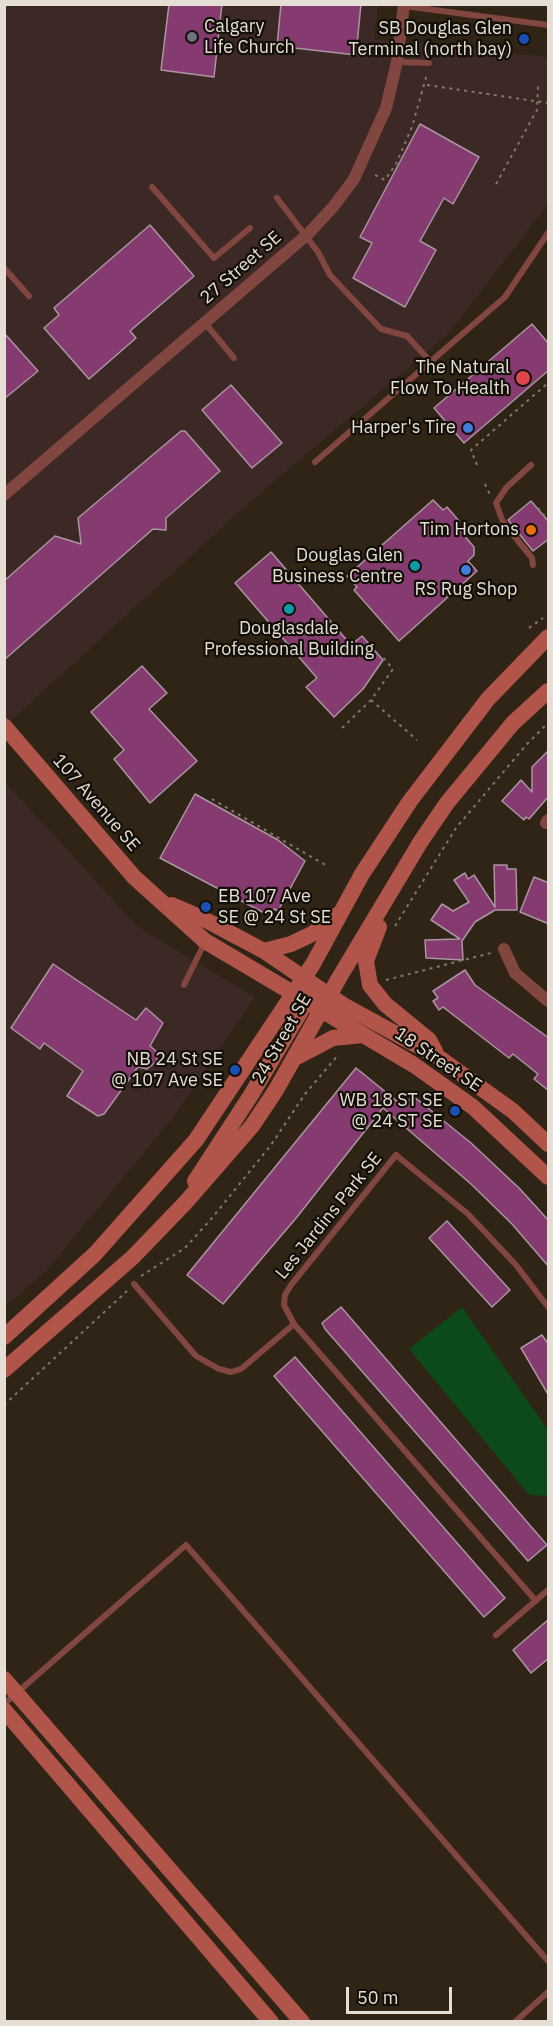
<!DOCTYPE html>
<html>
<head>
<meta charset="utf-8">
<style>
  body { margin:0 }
  #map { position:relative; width:553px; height:2026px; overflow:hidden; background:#2f2415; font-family:"IBM Plex Sans",sans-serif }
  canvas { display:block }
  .frame { position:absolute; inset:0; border:6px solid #e5ded4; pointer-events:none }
  .scale { position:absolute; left:346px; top:1987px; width:106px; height:27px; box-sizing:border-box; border:3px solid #e5ded4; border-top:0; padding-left:8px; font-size:18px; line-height:21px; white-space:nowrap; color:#e5ded4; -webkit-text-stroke:4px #130f08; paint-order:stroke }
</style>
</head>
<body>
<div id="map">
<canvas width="553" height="2026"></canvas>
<div class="frame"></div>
<div class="scale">50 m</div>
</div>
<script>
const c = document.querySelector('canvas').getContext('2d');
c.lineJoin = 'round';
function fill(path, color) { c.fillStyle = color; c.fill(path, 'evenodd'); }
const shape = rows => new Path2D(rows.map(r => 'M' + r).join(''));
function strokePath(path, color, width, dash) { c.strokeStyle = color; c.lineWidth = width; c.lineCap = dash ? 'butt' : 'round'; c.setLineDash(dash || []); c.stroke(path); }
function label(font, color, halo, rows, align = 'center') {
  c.font = font + ' "IBM Plex Sans",sans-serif'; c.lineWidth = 4.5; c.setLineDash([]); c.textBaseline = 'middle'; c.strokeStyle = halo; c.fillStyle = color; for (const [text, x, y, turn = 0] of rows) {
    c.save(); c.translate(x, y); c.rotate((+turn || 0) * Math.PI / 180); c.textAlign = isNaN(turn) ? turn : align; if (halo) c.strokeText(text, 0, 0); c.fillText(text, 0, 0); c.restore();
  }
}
const industrial = shape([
  [5,5,378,5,374,39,548,57,548,204,448,334,252,500,5,726],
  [4,781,138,927,255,997,174,1116,48,1269,5,1306]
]);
const green = shape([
  [462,1307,548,1430,548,1496,529,1495,409,1349]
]);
const building = shape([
  [169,4,222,4,214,77,161,70,169,4],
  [281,4,361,4,356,55,277,46,281,4],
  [420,124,479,157,453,204,444,198,420,241,436,250,405,307,353,278,372,243,360,237,420,124],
  [150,225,194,276,130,331,136,338,89,379,44,328,59,315,54,308,150,225],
  [532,324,549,344,549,370,464,443,434,408,532,324],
  [4,333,38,371,4,399,4,333],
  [231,385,282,443,252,468,202,410,231,385],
  [181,431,185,431,220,471,166,518,166,530,153,529,4,660,4,581,55,536,81,544,78,518,181,431],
  [433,500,443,510,447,507,459,521,455,525,474,547,474,555,468,561,477,571,399,641,354,590,357,587,347,576,433,500],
  [531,501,549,522,549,539,533,551,508,520,531,501],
  [271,552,351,645,362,636,383,660,363,689,334,717,306,687,317,678,235,583,271,552],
  [142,666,167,693,149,709,197,761,150,803,114,759,124,750,91,712,142,666],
  [549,750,549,796,529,819,526,817,524,820,502,801,521,780,532,792,532,767,549,750],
  [195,794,278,840,305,861,278,911,274,909,270,916,160,858,195,794],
  [494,865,507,865,507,869,516,869,517,910,495,910,475,922,462,941,463,960,426,958,425,940,460,939,431,920,442,904,453,911,469,902,454,880,465,873,468,879,474,875,495,907,494,865],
  [534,877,549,883,549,924,520,912,534,877],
  [53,964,136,1020,146,1008,163,1023,150,1046,156,1051,157,1061,147,1069,138,1067,104,1114,98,1116,67,1096,83,1071,44,1043,40,1049,11,1028,53,964],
  [465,970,475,985,549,1038,549,1091,534,1079,538,1074,513,1054,509,1058,443,1007,439,1010,433,1001,438,998,433,991,465,970],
  [356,1068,403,1106,413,1096,471,1143,520,1189,549,1221,549,1267,512,1224,471,1184,383,1108,297,1217,223,1304,187,1275,356,1068],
  [447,1221,510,1290,492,1307,429,1238,447,1221],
  [341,1307,547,1545,528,1561,325,1329,322,1323,341,1307],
  [542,1335,549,1345,549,1396,521,1348,542,1335],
  [295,1357,505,1598,484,1617,274,1376,295,1357],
  [549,1619,549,1658,531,1673,513,1650,549,1619]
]);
const path = shape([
  [427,85,548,103],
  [375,175,385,180,396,164,412,127,427,74],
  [496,184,537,110,538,86],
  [477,465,471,450,548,383],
  [485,484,490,495],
  [538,508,548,520],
  [529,628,543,618],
  [371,700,417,740],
  [342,728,371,700,393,669,382,656],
  [212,799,327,866],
  [395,926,456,828,527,744,548,723],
  [386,980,491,953],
  [141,1276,185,1248,212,1218,271,1145,305,1094,339,1054],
  [4,1405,127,1291]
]);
const lane = shape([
  [404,6,548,25],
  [397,62,429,63],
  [152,187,214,258,250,228],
  [277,198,318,252,330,275,381,329,407,336,430,361],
  [4,268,29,296],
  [205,323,234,358],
  [315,462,505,297,548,233],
  [531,465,506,488,496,503,503,522,532,558,533,565],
  [184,985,205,942],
  [134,1284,196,1356,219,1369,231,1372,241,1369,294,1324],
  [536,1601,294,1324,284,1305,285,1295,291,1285,396,1155,468,1214,516,1265,548,1307],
  [496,1635,548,1590],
  [4,1704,186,1545,548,1961],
  [515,2022,548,1992]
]);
const street = shape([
  [4,495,309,233,333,207,354,179,386,108,397,62,404,4],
  [546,823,548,820],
  [504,949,515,973,548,1001]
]);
const secondary = shape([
  [4,726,134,877,205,941,414,1065,473,1107,548,1177],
  [172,905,202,918,264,951,345,1006,438,1057,513,1111,548,1144],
  [379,927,366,961,370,985,385,1004,429,1040,435,1051],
  [264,951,291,944,312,934,337,915],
  [295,1058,333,1038,363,1035],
  [195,1181,251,1095,311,994],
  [4,1337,95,1254,196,1140,313,964,362,874,410,801,488,699,548,637],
  [4,1370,133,1257,186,1202,252,1126,276,1090,339,978,421,841,447,803,513,723,548,691],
  [4,1679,302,2022],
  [4,1710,271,2022]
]);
const markers = [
  [192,37,6,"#6b7280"],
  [524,39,6,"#1a4fb4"],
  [523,378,8,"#e0444e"],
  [468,428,6,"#3f7fe0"],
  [531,530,6,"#e8710a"],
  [415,566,6,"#0f9aa8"],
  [466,570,6,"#3f7fe0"],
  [289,609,6,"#0f9aa8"],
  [206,907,6,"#1a4fb4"],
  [235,1070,6,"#1a4fb4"],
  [455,1111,6,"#1a4fb4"]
];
const poiNames = [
  ["Calgary",204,27,"left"],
  ["Life Church",204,48,"left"],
  ["SB Douglas Glen",512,29],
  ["Terminal (north bay)",512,50],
  ["The Natural",510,368],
  ["Flow To Health",510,389],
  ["Harper's Tire",456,428],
  ["Tim Hortons",519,530],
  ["Douglas Glen",403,556],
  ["Business Centre",403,577],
  ["RS Rug Shop",466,590,"center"],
  ["Douglasdale",289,629,"center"],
  ["Professional Building",289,650,"center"],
  ["EB 107 Ave",218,897,"left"],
  ["SE @ 24 St SE",218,918,"left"],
  ["NB 24 St SE",223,1060],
  ["@ 107 Ave SE",223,1081],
  ["WB 18 ST SE",443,1101],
  ["@ 24 ST SE",443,1122]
];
const streetNames = [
  ["27 Street SE",241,268,-41],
  ["107 Avenue SE",96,803,49],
  ["24 Street SE",282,1039,-60],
  ["18 Street SE",438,1060,34],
  ["Les Jardins Park SE",329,1216,-51]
];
fill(industrial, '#3c2824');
fill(green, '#0d4a1b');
fill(building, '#853b6f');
strokePath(building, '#aa95a2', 1.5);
strokePath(path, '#82796c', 2, [3, 4.5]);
strokePath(lane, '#80463f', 6);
strokePath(street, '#80463f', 12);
strokePath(secondary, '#b1544a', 16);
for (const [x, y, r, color] of markers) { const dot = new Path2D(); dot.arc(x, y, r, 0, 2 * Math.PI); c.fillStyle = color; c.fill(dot); strokePath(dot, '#130f08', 2); }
label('18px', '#e5ded4', '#130f08', poiNames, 'right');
label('18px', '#e5ded4', '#130f08', streetNames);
</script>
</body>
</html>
